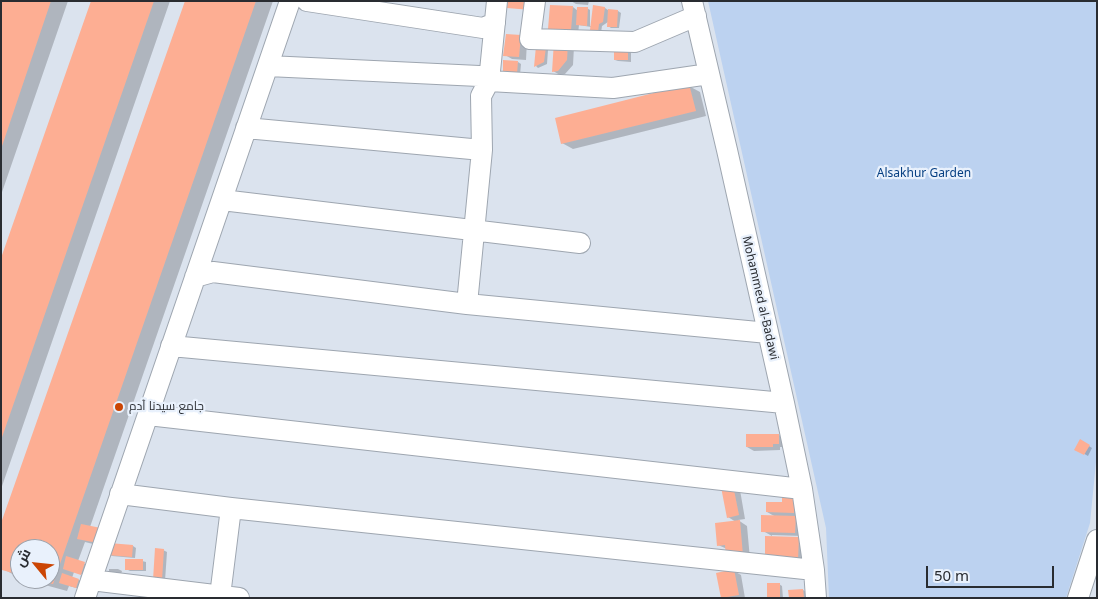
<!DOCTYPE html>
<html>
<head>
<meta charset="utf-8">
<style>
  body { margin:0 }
  #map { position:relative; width:1098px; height:599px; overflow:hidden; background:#dbe3ee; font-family:"Noto Sans",Cairo,sans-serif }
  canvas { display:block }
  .frame { position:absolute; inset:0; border:2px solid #292c31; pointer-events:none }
  .north { position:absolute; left:10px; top:539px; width:50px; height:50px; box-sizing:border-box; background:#e9f1fc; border:1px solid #9ca2ab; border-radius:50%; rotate:298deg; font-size:14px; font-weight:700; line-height:20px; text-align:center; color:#292c31 }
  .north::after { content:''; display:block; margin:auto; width:18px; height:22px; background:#cb4504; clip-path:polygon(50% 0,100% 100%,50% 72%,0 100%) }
  .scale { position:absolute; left:926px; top:566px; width:128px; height:22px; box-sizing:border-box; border:2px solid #292c31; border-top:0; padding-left:6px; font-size:15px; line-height:18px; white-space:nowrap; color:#292c31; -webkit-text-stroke:4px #e9f1fc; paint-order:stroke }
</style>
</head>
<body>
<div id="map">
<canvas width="1098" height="599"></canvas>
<div class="frame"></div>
<div class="north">ش</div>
<div class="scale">50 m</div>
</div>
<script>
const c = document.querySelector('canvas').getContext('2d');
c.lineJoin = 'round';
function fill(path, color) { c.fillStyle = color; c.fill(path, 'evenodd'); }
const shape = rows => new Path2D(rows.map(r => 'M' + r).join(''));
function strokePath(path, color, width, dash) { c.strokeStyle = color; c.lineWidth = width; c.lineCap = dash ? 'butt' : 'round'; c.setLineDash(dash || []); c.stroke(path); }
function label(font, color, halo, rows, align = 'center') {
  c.font = font + ' "Noto Sans",Cairo,sans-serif'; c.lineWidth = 4.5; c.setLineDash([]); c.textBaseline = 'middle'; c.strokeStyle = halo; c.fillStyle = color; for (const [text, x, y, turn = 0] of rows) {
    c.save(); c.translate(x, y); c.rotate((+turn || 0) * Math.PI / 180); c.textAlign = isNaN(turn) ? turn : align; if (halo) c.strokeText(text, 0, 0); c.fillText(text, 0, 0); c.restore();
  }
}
const green = shape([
  [708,1,1091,1,1097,3,1097,452,1090,523,1066,598,829,598,826,528]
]);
const shadow = shape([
  [1,1,68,1,1,195],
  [92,1,170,1,1,489,1,262],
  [186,1,273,1,90,527,105,547,85,542,78,561,88,565,84,575,74,572,72,578,82,581,80,589,69,586,67,591,23,579,50,579,50,549,20,549,20,578,3,569,1,567,1,527],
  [571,1,589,1,588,5,576,4],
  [573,7,578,11,587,8,590,10,590,26,591,26,594,7,605,8,608,10,618,11,621,13,619,28,611,28,608,26,608,22,602,26,601,33,594,32,591,30,591,27,579,25,578,34,556,32,549,28],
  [520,37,527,41,526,60,512,59,505,55],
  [555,43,574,47,573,65,565,74,560,75,553,71],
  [545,48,548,50,547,64,538,68,536,66],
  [628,50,631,52,631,62,618,61,615,60],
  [518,62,521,64,520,75,507,74],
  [689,86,700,92,706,116,573,149,562,143],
  [779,435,786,439,786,447,780,447,780,450,754,451,747,447,747,436],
  [1081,441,1092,448,1088,456,1076,449],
  [722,488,740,490,745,519,738,520,747,526,750,559,718,545,736,522,728,517],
  [794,497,801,517,794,516,802,521,802,536,772,535,772,536,763,531,776,517,767,512],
  [799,539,806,543,805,563,773,562],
  [133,546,136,548,135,558,112,556,109,554],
  [163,550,167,552,165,581,157,581],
  [142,561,146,562,146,571,130,571,126,569],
  [109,569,118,569,122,571,121,574,109,574],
  [734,571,741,575,745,598,722,598],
  [779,584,782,586,783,598,769,598],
  [803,590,806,592,806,598,790,598]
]);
const building = shape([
  [1,1,51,1,2,146,1,146],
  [91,1,154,1,1,440,1,258],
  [185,1,256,1,53,584,36,580,50,579,50,549,20,549,20,575,2,570,1,523],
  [508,1,532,1,531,10,507,8],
  [550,5,573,6,571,30,548,29],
  [593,5,605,7,603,22,599,24,598,32,590,30],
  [577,7,588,7,587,26,576,25],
  [608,9,618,10,617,27,607,27],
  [506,34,521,35,519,57,503,56],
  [554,41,568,42,567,60,558,71,552,72],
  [536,46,546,47,544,62,534,67],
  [614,49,628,49,628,60,614,60],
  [503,60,518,61,517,74,503,73],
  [689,84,696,111,561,144,555,118],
  [746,434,779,434,779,444,773,444,773,447,746,447],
  [1080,439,1090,445,1084,455,1074,450],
  [733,485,739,515,727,518,721,487],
  [782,496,794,496,794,513,766,512,766,502,782,502],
  [761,515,796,516,795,533,761,532],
  [740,520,743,556,726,557,725,545,717,546,715,523],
  [81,524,101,528,98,543,77,539],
  [765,536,799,537,798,560,765,559],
  [109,543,133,545,132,557,107,555],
  [155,548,164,549,162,580,153,580],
  [66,556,85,562,81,575,63,569],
  [125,559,143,559,143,570,125,570],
  [734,569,739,595,721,598,716,573],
  [62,573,79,579,76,588,59,583],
  [767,583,780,583,780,598,767,598],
  [803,589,804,598,789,598,788,590]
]);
const minor = shape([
  [307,1,483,28,495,23],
  [535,1,530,39,635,42,696,16],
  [692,1,727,150,784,403,802,489,814,570,816,598],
  [268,66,479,76,489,81,613,88,709,74],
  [246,128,482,150],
  [222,200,580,243],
  [195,277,213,272,467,304,768,333],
  [467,304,482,150,481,96,489,81,497,1],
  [171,346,784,403],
  [148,415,802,489],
  [120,494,231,508,814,570],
  [91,580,239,598],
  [220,596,231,508],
  [85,598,290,1],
  [1078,598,1097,540]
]);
const markers = [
  [119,407,5,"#cb4504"]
];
const parkNames = [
  ["Alsakhur Garden",924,174]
];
const streetNames = [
  ["Mohammed al-Badawi",760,298,77]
];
const poiNames = [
  ["جامع سيدنا آدم",129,407]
];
fill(green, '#bcd2f0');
fill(shadow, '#0003');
fill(building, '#fdae93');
strokePath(minor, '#9ea6b0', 22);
strokePath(minor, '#fff', 20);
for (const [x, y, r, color] of markers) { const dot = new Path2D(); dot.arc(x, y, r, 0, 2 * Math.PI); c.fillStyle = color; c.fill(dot); strokePath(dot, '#e9f1fc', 2); }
label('12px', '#063f82', '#e9f1fc', parkNames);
label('12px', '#292c31', '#e9f1fc', streetNames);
label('12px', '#292c31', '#e9f1fc', poiNames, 'left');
</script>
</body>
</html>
